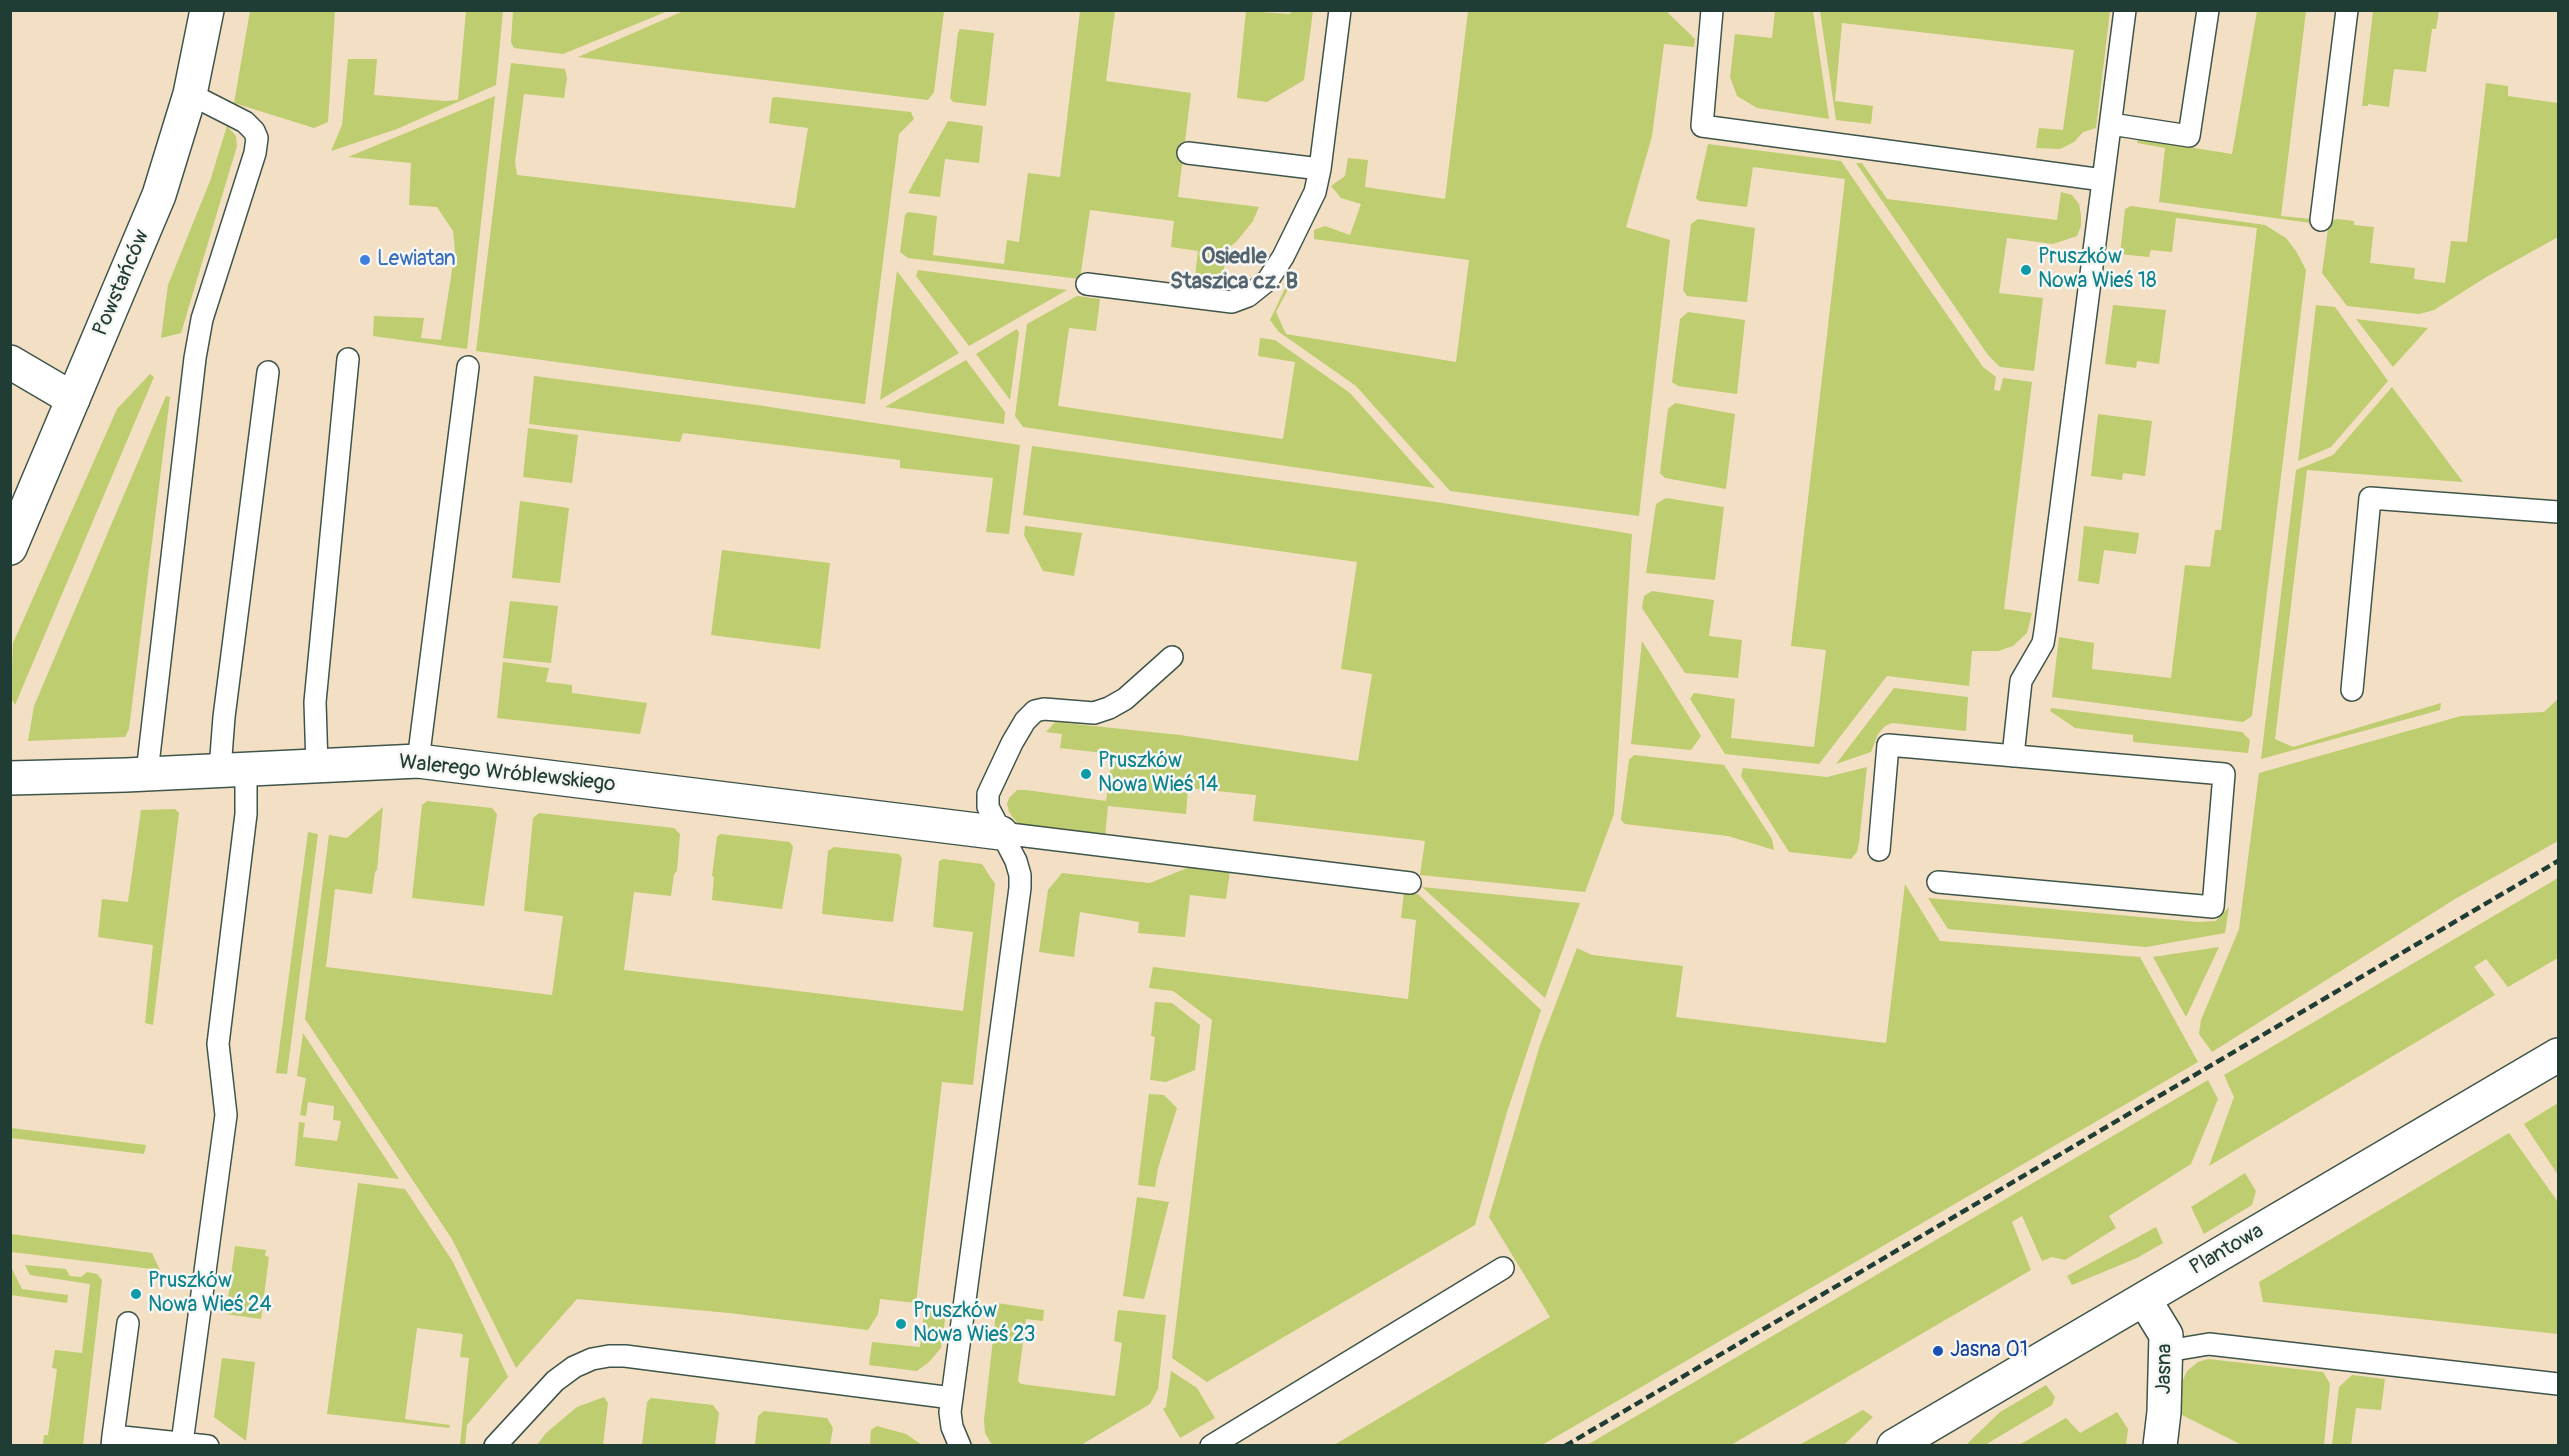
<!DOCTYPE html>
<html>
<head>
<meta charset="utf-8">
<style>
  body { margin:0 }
  #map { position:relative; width:2569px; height:1456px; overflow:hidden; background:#f3dfc3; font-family:Pangolin,sans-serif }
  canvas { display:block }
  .frame { position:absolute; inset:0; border:12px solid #1f3d34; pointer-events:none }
</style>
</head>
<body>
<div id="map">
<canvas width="2569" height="1456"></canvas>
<div class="frame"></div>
</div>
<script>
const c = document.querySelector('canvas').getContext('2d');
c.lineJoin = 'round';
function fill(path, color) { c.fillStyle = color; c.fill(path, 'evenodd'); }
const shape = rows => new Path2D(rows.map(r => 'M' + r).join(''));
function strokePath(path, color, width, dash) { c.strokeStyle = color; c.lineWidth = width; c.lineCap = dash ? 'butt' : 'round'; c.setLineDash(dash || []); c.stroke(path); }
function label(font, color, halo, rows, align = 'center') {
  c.font = font + ' Pangolin,sans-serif'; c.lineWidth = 5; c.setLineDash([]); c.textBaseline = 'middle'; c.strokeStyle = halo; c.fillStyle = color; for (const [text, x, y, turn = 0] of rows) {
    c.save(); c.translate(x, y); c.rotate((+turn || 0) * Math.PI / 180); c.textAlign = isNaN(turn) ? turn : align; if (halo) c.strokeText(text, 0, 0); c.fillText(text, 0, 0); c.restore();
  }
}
const green = shape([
  [686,10,944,11,934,92,928,100,578,57],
  [250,11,335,11,328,122,314,128,234,103],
  [466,11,503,11,496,85,397,129,331,151,342,125,348,59,377,59,374,95,445,101,458,100],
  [513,11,513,10,668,11,563,54,514,48,511,42],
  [1080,11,1115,11,1106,81,1191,93,1178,197,1259,207,1253,221,1237,241,1226,250,1222,287,1204,288,1194,285,1198,251,1171,247,1174,221,1090,210,1080,279,908,258,900,252,905,215,908,212,937,216,933,255,1004,264,1007,240,1019,242,1028,173,1060,177],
  [1246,11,1290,14,1291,11,1313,11,1304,80,1267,102,1237,98],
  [1468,11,1666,11,1695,39,1694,47,1664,44,1652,136,1626,227,1670,240,1639,516,1450,491,1356,386,1279,332,1270,320,1290,278,1293,280,1276,312,1286,334,1456,362,1469,260,1314,239,1314,230,1325,226,1350,235,1361,204,1341,198,1331,186,1345,176,1348,158,1368,160,1365,187,1445,199],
  [1775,11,1813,11,1829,119,1757,108,1737,96,1730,77,1735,34,1772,38],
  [1820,11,2110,11,2096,128,2083,132,2074,142,2060,149,2036,148,2039,128,2063,130,2074,50,1842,23,1835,101,1873,106,1871,124,1836,120],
  [2257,11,2306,11,2281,216,2312,219,2311,223,2159,202,2165,148,2137,143,2138,139,2232,154],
  [2373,11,2439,11,2436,29,2432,29,2426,72,2394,69,2389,107,2368,104,2368,106,2362,106],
  [960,29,994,33,986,106,953,102,950,98,958,33],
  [511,63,565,69,567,78,564,98,524,94,515,162,517,175,795,208,808,128,769,123,772,98,775,97,911,112,914,119,899,134,865,404,476,351],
  [2486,83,2508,86,2508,96,2558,103,2558,237,2488,276,2434,310,2419,314,2347,306,2322,273,2329,221,2337,219,2354,221,2354,225,2374,227,2370,263,2415,268,2414,279,2445,283,2451,241,2467,242],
  [495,96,467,349,373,336,374,316,424,318,421,338,441,340,455,251,453,231,437,207,409,205,411,163,348,157],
  [948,121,983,126,979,163,945,159,940,197,908,193],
  [227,126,236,136,237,146,181,333,161,338,168,285,210,181],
  [1708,144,1841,161,1983,367,1996,377,1994,390,2000,391,2003,378,2032,382,2004,609,2032,613,2027,633,2013,646,1998,651,1972,651,1969,686,1887,676,1819,764,1725,754,1690,699,1694,693,1735,699,1731,738,1814,747,1826,650,1791,646,1845,179,1753,167,1747,207,1699,201,1696,198],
  [1856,163,1862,163,1887,199,2057,220,2061,192,2072,195,2079,204,2081,215,2081,226,2077,236,2053,244,2007,238,1999,293,2043,298,2034,371,2000,367,1988,355],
  [2131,206,2265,225,2286,238,2296,251,2306,270,2252,716,2243,722,2052,697,2059,637,2094,643,2092,669,2171,678,2185,565,2210,567,2215,530,2221,530,2257,228,2176,218,2172,252,2151,250,2149,257,2120,254,2125,209],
  [1698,219,1755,228,1747,302,1687,296,1683,290,1691,224],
  [918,270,1067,290,969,346,916,276],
  [897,271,959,353,880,400],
  [1077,296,1100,299,1096,331,1069,328,1058,406,1283,439,1295,362,1258,356,1260,338,1275,340,1350,393,1435,488,1023,427,1015,416,1027,324],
  [2113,305,2166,310,2159,364,2137,361,2136,368,2105,364],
  [2316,305,2335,307,2388,381,2331,447,2298,461],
  [1688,312,1745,320,1737,394,1678,386,1672,382,1680,319],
  [2356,319,2428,328,2393,367],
  [1017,329,1019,333,1010,400,976,354],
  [966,360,1005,412,1004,424,885,407],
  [150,374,154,377,15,705,11,698,13,643,117,409],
  [534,376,757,405,1020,445,1009,534,986,532,993,478,900,468,900,460,755,442,683,433,680,442,529,424],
  [2392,387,2463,482,2307,470,2275,739,2293,747,2441,703,2440,710,2261,759,2296,470,2333,455],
  [166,396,170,397,129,729,125,737,28,741,34,706],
  [1675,403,1735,414,1726,489,1665,478,1660,473,1668,409],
  [2098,414,2152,421,2145,476,2123,473,2122,480,2091,476],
  [528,428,578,435,572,483,523,477],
  [1032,446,1443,503,1632,534,1614,814,1585,892,1420,875,1425,841,1253,821,1256,795,1188,788,1186,814,1108,806,1105,836,1025,827,1018,824,1009,812,1007,804,1009,798,1017,790,1026,790,1106,801,1112,754,1060,748,1062,734,1046,732,1055,722,1180,735,1358,761,1372,674,1341,669,1357,562,1023,515],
  [1666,498,1724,507,1715,580,1646,573,1656,504],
  [520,501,569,508,560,583,512,578],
  [1025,526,1082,533,1074,576,1043,571,1024,535],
  [2084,526,2139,533,2136,554,2104,550,2099,584,2078,581],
  [722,550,830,563,820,649,711,635],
  [1652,591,1714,600,1709,636,1742,640,1738,678,1685,673,1642,608,1644,596],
  [510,601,558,606,551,663,503,658],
  [1642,641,1701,736,1691,750,1631,744],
  [503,662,549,668,546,682,572,685,572,693,647,703,640,734,497,718],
  [1894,688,1968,697,1966,731,1892,723,1885,726,1878,734,1871,752,1836,764],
  [2558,699,2558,841,2455,899,2212,1052,2199,1034,2201,1020,2239,929,2259,773,2461,716,2544,712],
  [2051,708,2242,732,2250,740,2248,753,2133,742,2133,735,2075,728,2050,711],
  [1634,755,1724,765,1772,839,1774,850,1728,836,1625,824,1621,820,1629,760],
  [1867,767,1859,843,1857,852,1851,859,1789,852,1741,776,1743,768,1827,777],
  [427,801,492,808,497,814,484,906,412,898,422,805],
  [383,807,377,870,375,872,372,894,335,889,326,967,552,995,563,916,524,911,533,818,539,813,674,828,680,834,677,871,674,874,671,896,634,892,624,970,963,1011,973,932,933,927,939,861,943,859,982,864,995,884,973,1085,942,1082,916,1303,880,1299,878,1314,868,1330,729,1313,577,1299,516,1368,452,1239,305,1019,329,835,347,838],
  [175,809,179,813,153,1025,145,1023,153,945,98,937,102,899,128,902,141,810],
  [308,832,318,834,287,1074,276,1073],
  [720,834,790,842,793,847,782,909,712,900,714,877,712,876,717,837],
  [834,847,899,854,902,858,893,922,822,914,828,851],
  [1192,866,1230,871,1226,899,1190,895,1185,937,1138,933,1139,922,1080,912,1074,957,1039,952,1048,890,1062,873,1150,883],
  [2558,878,2558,958,2508,987,2486,959,2474,967,2495,995,2209,1166,2234,1097,2224,1075],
  [1905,884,1940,941,2140,957,2198,1062,1542,1445,1334,1445,1550,1317,1489,1217,1540,1045,1577,948,1592,955,1683,966,1676,1017,1886,1043],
  [1422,887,1580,903,1545,998],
  [1404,892,1418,894,1541,1010,1507,1112,1475,1225,1207,1382,1172,1358,1212,1020,1173,991,1149,988,1153,967,1408,999,1416,920,1401,918],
  [1928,898,2197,922,2216,921,2229,907,2225,933,2146,947,1948,929],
  [2219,947,2186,1017,2153,957],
  [1155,1002,1172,1003,1200,1025,1195,1070,1166,1082,1150,1080,1155,1037,1151,1036],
  [303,1033,399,1179,295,1166,299,1122,305,1123,303,1137,337,1141,341,1121,333,1120,334,1106,308,1102,306,1116,300,1115,306,1078,297,1076],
  [2208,1080,2218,1099,2191,1164,2109,1216,2116,1228,2065,1260,2052,1257,2042,1261,2022,1216,2012,1222,2031,1270,1731,1445,1587,1445],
  [1149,1094,1164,1095,1177,1108,1158,1168,1155,1187,1138,1185],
  [2558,1103,2558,1175,2524,1124],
  [11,1128,146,1145,144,1154,11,1138],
  [2509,1133,2558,1202,2558,1334,2263,1302,2259,1282],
  [2245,1173,2256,1191,2252,1205,2204,1234,2191,1207],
  [358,1183,405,1189,453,1262,508,1377,467,1425,465,1445,460,1445,469,1358,460,1357,463,1334,417,1328,405,1419,450,1425,449,1428,327,1414],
  [1137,1197,1169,1202,1144,1299,1123,1296],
  [2156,1227,2163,1243,2137,1258,2072,1285,2067,1276],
  [11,1234,152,1253,160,1270,11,1252],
  [235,1246,266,1250,265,1256,269,1257,261,1319,226,1314],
  [10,1265,22,1289,68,1295,67,1303,11,1295],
  [25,1265,66,1269,70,1276,81,1277,87,1272,97,1274,102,1280,83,1445,43,1445,44,1435,48,1435,57,1369,52,1368,55,1350,82,1353,90,1284,30,1275],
  [997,1303,1044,1310,1043,1321,1026,1319,1018,1381,1021,1384,1115,1396,1122,1343,1114,1341,1118,1310,1166,1315,1158,1389,1150,1404,1081,1445,992,1445,985,1433,984,1420],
  [925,1304,947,1306,941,1348,929,1362,917,1371,869,1365,872,1342,920,1347],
  [222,1358,255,1362,246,1441,214,1417],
  [2208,1359,2323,1372,2330,1384,2324,1445,2242,1445,2176,1412,2182,1382,2187,1371,2198,1362],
  [1171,1371,1197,1388,1215,1418,1180,1438,1163,1409,1166,1407],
  [2352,1375,2385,1379,2381,1410,2356,1408,2351,1445,2332,1445,2339,1387],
  [2046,1385,2055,1397,2052,1405,1985,1445,1966,1445,2000,1412],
  [604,1397,608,1403,603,1445,537,1445,546,1433,577,1407],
  [651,1398,713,1405,719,1413,715,1445,642,1445,647,1402],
  [1863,1410,1873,1417,1844,1445,1799,1445],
  [764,1411,827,1418,833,1428,830,1445,755,1445,758,1416],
  [2117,1412,2128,1429,2126,1445,2019,1445,2066,1418,2080,1433],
  [877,1426,906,1434,922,1445,870,1445,871,1430]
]);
const service = shape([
  [1712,10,1702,126,2103,180],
  [2111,124,2189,136,2208,10],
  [1188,153,1320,169],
  [2321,220,2347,10],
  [1087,284,1232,302,1248,296,1268,280,1283,257,1315,192,1320,169,1340,10],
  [2352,690,2370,498,2558,512],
  [2013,756,2021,681,2043,643,2045,631,2125,10],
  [418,761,468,367],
  [317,766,315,702,348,359],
  [220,769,224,717,268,372],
  [147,773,195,358,202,319,255,153,257,138,254,131,245,122,190,94],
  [1001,833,1410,883],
  [1879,850,1888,745,2224,774,2213,907,1938,882],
  [2167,1351,2209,1344,2558,1384],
  [113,1436,128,1323],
  [182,1443,226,1115,218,1044,246,814,246,769],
  [112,1446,113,1436,208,1446],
  [495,1446,555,1381,574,1367,592,1359,609,1356,625,1356,952,1398],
  [960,1446,952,1427,950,1412,1020,888,1020,875,1016,861,988,807,988,794,1012,743,1025,721,1035,711,1044,709,1094,713,1109,708,1125,699,1172,657],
  [1211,1446,1503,1268]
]);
const minor = shape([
  [10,362,73,399],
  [10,778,126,775,418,761,1001,833],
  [2144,1299,2166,1335,2164,1412,2160,1446],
  [1894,1446,2558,1055]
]);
const tertiary = shape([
  [10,548,159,195,190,94,207,10]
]);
const rail = shape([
  [1565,1446,2558,861]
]);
const markers = [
  [365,260,6,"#3f7fe0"],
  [2026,270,6,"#0f9aa8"],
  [1086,774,6,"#0f9aa8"],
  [136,1294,6,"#0f9aa8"],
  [901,1324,6,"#0f9aa8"],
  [1938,1351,6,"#1a4fb4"]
];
const cultureNames = [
  ["Pruszków",2038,258],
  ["Nowa Wieś 18",2038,282],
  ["Pruszków",1098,762],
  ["Nowa Wieś 14",1098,786],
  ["Pruszków",148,1282],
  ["Nowa Wieś 24",148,1306],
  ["Pruszków",913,1312],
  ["Nowa Wieś 23",913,1336]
];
const shopNames = [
  ["Lewiatan",377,260]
];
const streetNames = [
  ["Powstańców",122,283,-67],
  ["Walerego Wróblewskiego",507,774,6],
  ["Plantowa",2227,1250,-30],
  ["Jasna",2165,1369,-89]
];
const transitNames = [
  ["Jasna 01",1950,1351]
];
const neighbourhoodNames = [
  ["Osiedle",1234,257],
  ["Staszica cz. B",1234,282]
];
fill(green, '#becd6f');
strokePath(service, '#3f5549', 24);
strokePath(minor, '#3f5549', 36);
strokePath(tertiary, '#3f5549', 36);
strokePath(service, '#fff', 21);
strokePath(minor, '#fff', 33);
strokePath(tertiary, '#fff', 33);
strokePath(rail, '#1f3d34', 4.5, [9, 4.5]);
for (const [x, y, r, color] of markers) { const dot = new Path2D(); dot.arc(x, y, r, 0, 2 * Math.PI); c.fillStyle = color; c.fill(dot); strokePath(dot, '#f6f6f2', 2); }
label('21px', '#0d838f', '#f6f6f2', cultureNames, 'left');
label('21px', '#366cbe', '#f6f6f2', shopNames, 'left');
label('21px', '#1f3d34', '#f6f6f2', streetNames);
label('21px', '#164399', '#f6f6f2', transitNames, 'left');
label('bold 22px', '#54646e', '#f6f6f2', neighbourhoodNames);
</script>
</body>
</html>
